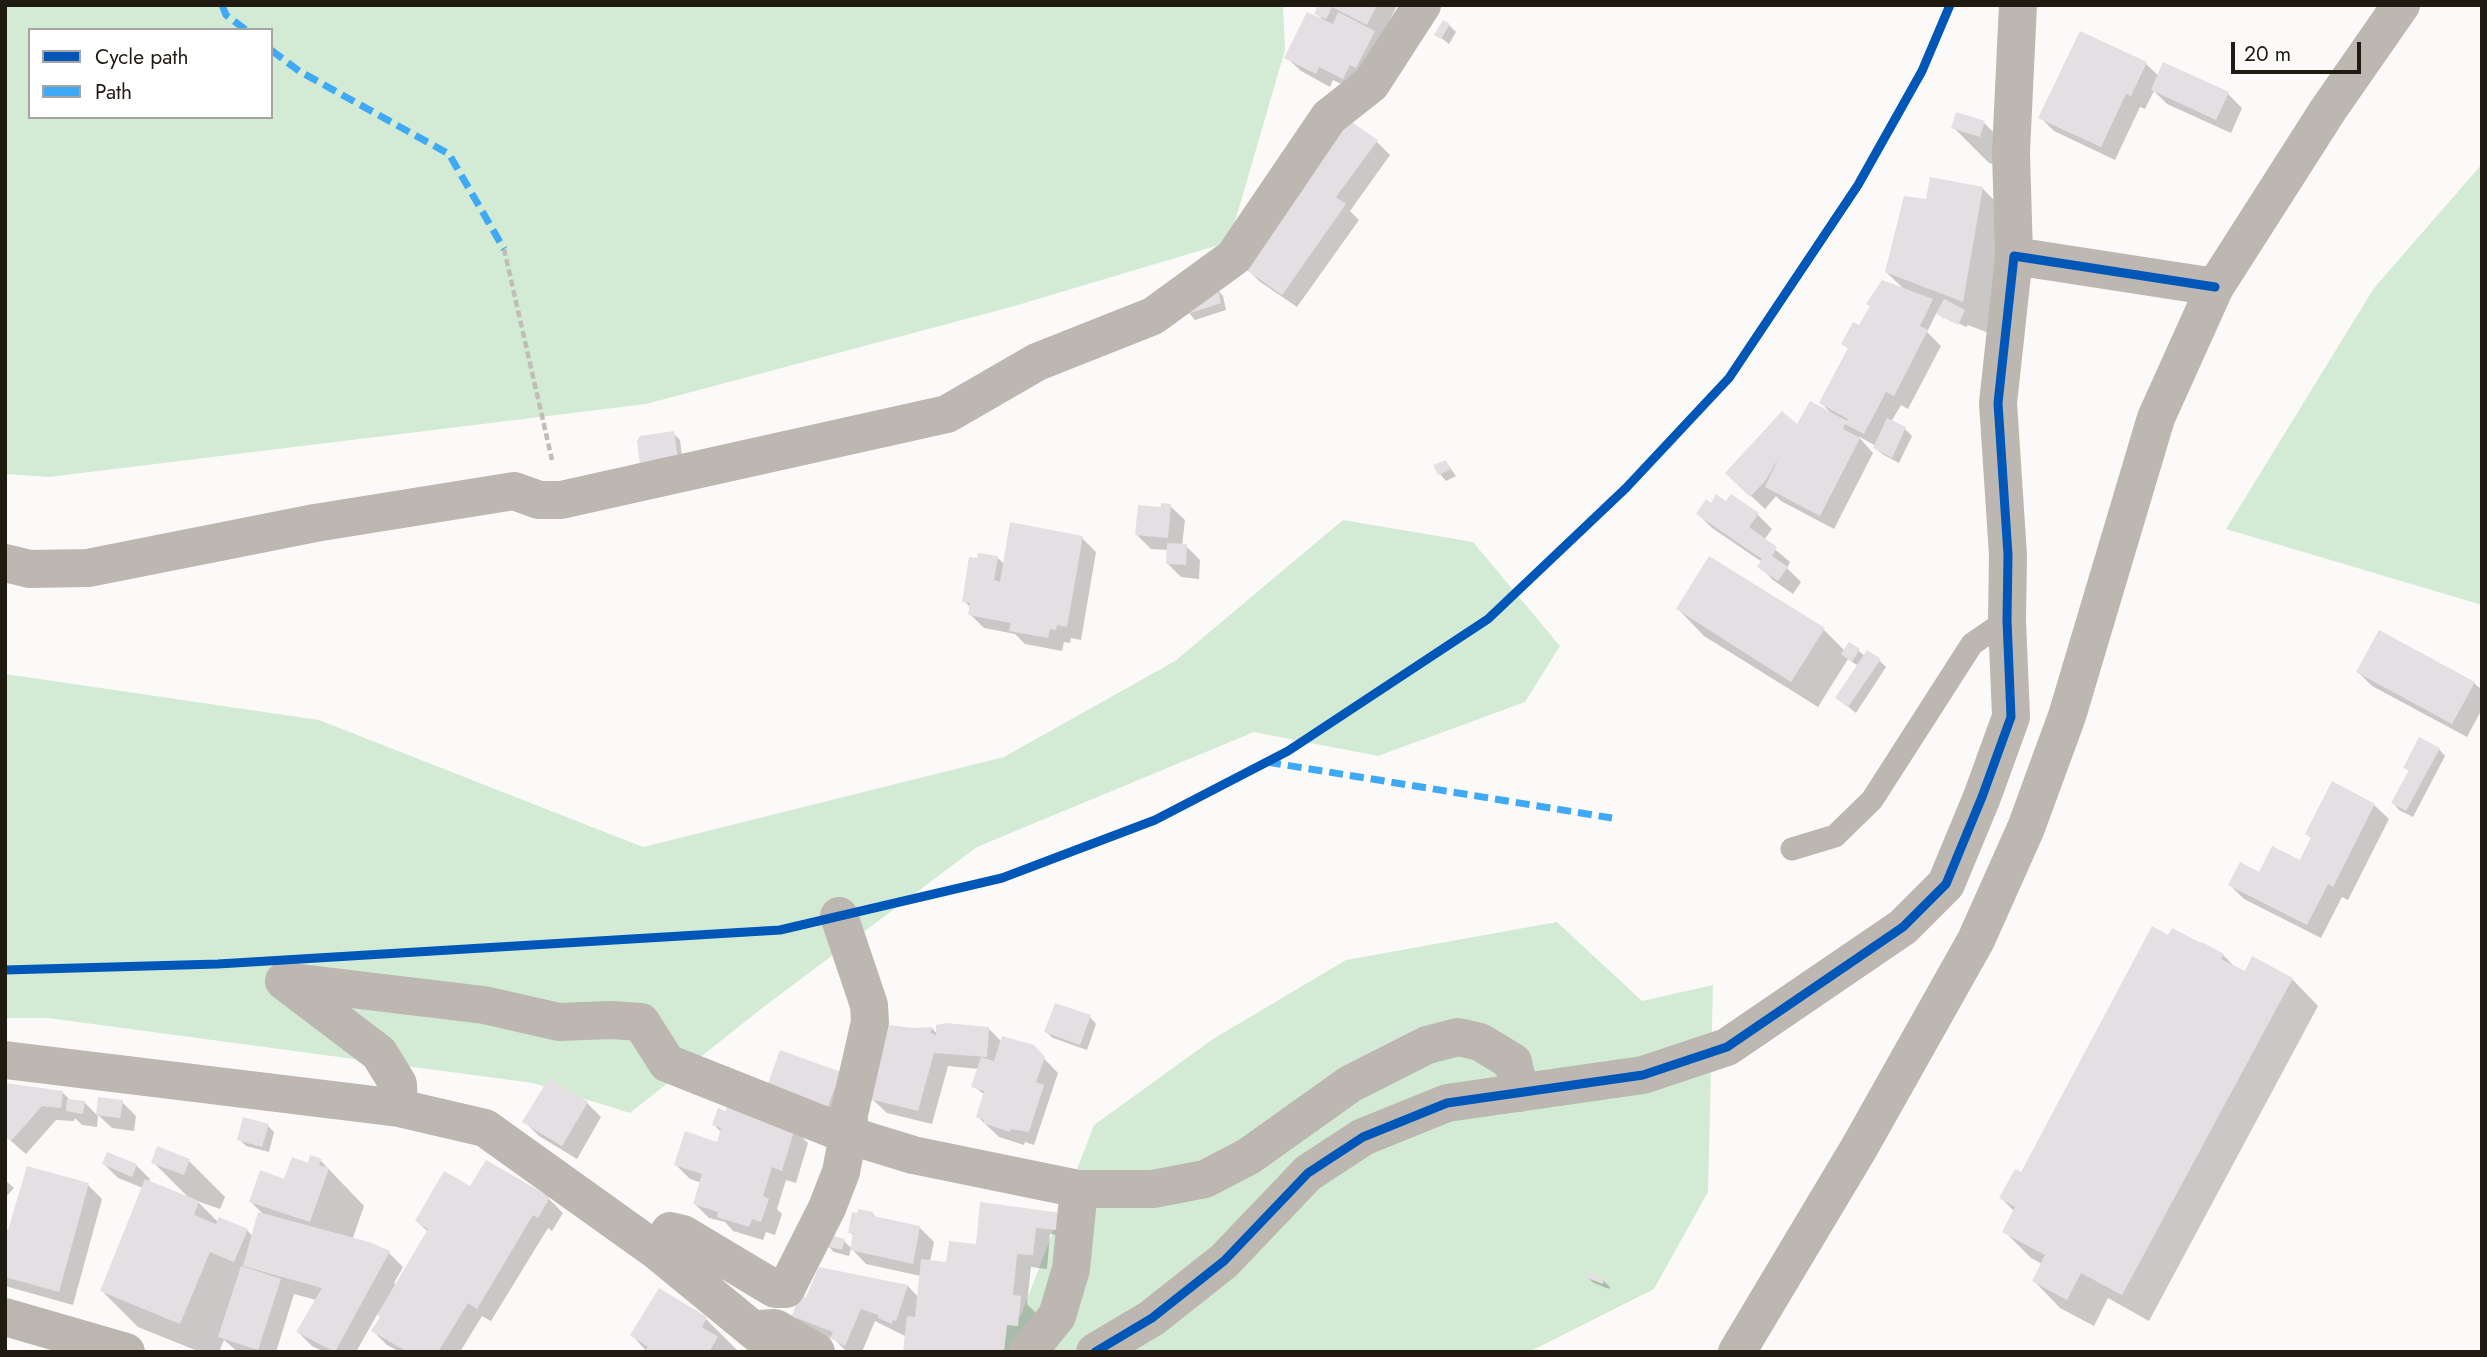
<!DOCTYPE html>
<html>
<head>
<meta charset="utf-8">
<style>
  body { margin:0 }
  #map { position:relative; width:2487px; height:1357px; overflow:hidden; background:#fcfaf8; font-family:Jost,sans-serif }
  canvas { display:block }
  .frame { position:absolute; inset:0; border:7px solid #201b11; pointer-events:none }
  .legend { position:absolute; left:28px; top:28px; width:245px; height:91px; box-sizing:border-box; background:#fff; border:2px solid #a6a4a0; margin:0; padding:9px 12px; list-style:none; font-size:21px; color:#201b11 }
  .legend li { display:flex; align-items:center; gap:14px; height:35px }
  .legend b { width:35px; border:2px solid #a6a4a0 }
  .scale { position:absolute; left:2231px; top:42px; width:130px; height:32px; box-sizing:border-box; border:4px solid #201b11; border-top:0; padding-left:9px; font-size:21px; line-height:24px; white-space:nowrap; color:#201b11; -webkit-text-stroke:5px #fff; paint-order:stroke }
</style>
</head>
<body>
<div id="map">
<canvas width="2487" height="1357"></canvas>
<div class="frame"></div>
<ul class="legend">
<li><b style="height:9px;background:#0057b8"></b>Cycle path</li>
<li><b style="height:9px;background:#3fa9f5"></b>Path</li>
</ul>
<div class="scale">20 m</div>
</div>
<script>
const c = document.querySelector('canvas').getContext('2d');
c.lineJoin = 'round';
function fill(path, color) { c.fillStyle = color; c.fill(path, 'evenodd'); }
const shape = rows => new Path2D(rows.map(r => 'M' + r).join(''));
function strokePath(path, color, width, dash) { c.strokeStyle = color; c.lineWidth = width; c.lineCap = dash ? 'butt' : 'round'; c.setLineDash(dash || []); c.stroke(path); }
const green = shape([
  [5,5,1283,5,1285,50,1229,242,1011,307,646,404,49,477,5,474],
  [30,30,271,30,271,117,30,117],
  [2482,164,2482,605,2226,529,2374,288],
  [1343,520,1473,542,1560,646,1525,702,1378,756,1254,732,977,847,761,1009,630,1113,533,1083,48,1018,5,1018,5,674,319,720,643,847,1004,757,1175,661],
  [1557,922,1642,1001,1713,985,1708,1192,1654,1289,1533,1350,1515,1352,968,1352,1021,1315,1094,1125,1213,1039,1346,960]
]);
const shadow = shape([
  [1320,5,1397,5,1357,92,1333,80,1330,87,1301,71,1286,57,1325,22,1316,13],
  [1449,25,1456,32,1449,44,1436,34],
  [2146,64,2159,76,2164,64,2228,94,2242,108,2231,133,2167,104,2154,91,2145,109,2140,107,2115,160,2054,131,2040,117],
  [1984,123,2020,158,2016,171,1989,163,1953,127],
  [1376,141,1390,155,1350,211,1359,220,1297,307,1259,281,1245,267],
  [1982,188,2018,224,1999,337,1968,325,1966,327,1944,316,1944,319,1937,312,1927,332,1941,346,1908,409,1901,405,1891,422,1905,429,1912,436,1899,463,1882,454,1875,448,1876,446,1858,436,1873,453,1834,529,1781,501,1776,496,1765,509,1727,473,1798,427,1832,414,1821,403,1849,349,1843,343,1858,327,1905,290,1886,272,1927,202],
  [1217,289,1223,296,1226,310,1195,320,1189,313],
  [673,433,680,440,683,465,641,464],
  [1446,462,1456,476,1446,481,1440,474],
  [1727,503,1758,515,1772,529,1764,540,1790,562,1787,568,1801,582,1793,594,1773,580,1759,566,1762,562,1712,528,1698,514,1711,505],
  [1170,506,1185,520,1182,546,1186,546,1200,560,1199,579,1181,577,1167,563,1168,550,1151,549,1137,535,1162,509],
  [1082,538,1096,552,1081,640,1071,638,1070,643,1064,642,1062,651,1025,644,1015,634,984,628,970,614,971,608,964,601,998,558,1005,565],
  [1678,609,1824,630,1845,651,1850,644,1865,656,1879,660,1886,667,1856,713,1837,698,1858,666,1848,659,1818,707,1704,636],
  [2358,672,2474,683,2482,690,2482,709,2467,737,2372,686],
  [2439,749,2445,756,2413,817,2399,810,2393,803,2410,772,2405,768],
  [2374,805,2389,819,2348,900,2342,897,2321,938,2244,899,2230,885,2301,862,2312,839,2307,834],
  [2169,937,2223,955,2237,969,2245,973,2292,979,2318,1006,2149,1321,2108,1298,2094,1326,2060,1308,2034,1281,2042,1264,2031,1258,2004,1231,2015,1212,2001,1198,2022,1175],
  [1090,1017,1096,1024,1087,1050,1053,1038,1046,1032],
  [932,1028,937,1034,988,1028,1002,1042,1033,1047,1058,1073,1034,1145,1025,1142,1024,1145,999,1137,978,1117,985,1095,973,1086,979,1069,948,1066,932,1124,887,1113,872,1099,912,1030],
  [840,1074,839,1127,767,1091],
  [549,1080,587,1103,601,1117,577,1159,539,1136,525,1122],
  [5,1084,62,1092,71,1101,84,1102,98,1116,100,1099,122,1102,136,1116,134,1131,112,1128,98,1115,97,1127,82,1125,75,1118,74,1121,56,1120,26,1154,5,1136],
  [714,1125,794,1129,808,1143,796,1183,786,1180,777,1209,782,1214,775,1235,766,1232,763,1240,733,1231,725,1222,709,1218,695,1204,702,1183,690,1179,676,1165,719,1144,722,1133],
  [268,1126,274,1132,269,1152,246,1146,239,1139],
  [189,1161,225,1197,220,1209,197,1201,219,1223,247,1230,253,1237,265,1216,251,1202,309,1165,321,1161,364,1206,352,1240,389,1253,403,1267,394,1283,397,1285,428,1232,417,1221,471,1189,487,1163,549,1199,563,1213,552,1231,548,1228,491,1321,482,1316,460,1352,400,1352,387,1345,373,1331,382,1317,378,1313,356,1352,324,1352,312,1346,298,1332,316,1300,294,1294,276,1352,238,1352,224,1340,219,1352,200,1352,138,1327,102,1291,143,1188,118,1178,104,1164,136,1165,150,1179,149,1182,190,1199,153,1162],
  [5,1180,14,1188,5,1198],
  [88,1185,102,1199,73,1305,5,1286,5,1231,10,1233],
  [1037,1211,1073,1237,1050,1234,1047,1269,1031,1267,1027,1304,1035,1312,1032,1339,1019,1352,905,1352,907,1337,875,1321,862,1352,847,1352,835,1340,808,1330,794,1315,807,1300,908,1286,919,1298,921,1276,866,1264,851,1248,849,1256,834,1252,828,1246,844,1241,852,1249,854,1237,850,1232,872,1213,878,1219,920,1228,934,1242,930,1261,948,1264],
  [1587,1277,1603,1280,1610,1287,1609,1289,1594,1283],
  [660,1290,706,1319,739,1352,647,1352,632,1335]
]);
const building = shape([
  [1318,5,1377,5,1367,25,1332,7,1326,19,1314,14],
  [1307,12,1333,24,1338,12,1375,31,1356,68,1350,65,1343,79,1319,67,1316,74,1284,58],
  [1443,20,1450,24,1441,39,1434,35],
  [2080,31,2147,62,2131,96,2126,94,2101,147,2038,118],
  [2163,62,2229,92,2216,120,2151,90],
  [1956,112,1985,121,1980,137,1951,128],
  [1347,119,1378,140,1336,197,1346,204,1282,295,1242,267],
  [1930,177,1983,187,1963,302,1885,272,1904,196,1926,199],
  [1882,280,1933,299,1920,326,1928,330,1894,396,1886,392,1864,434,1845,424,1843,429,1860,438,1820,516,1765,487,1780,455,1766,480,1750,497,1725,473,1782,411,1797,424,1810,401,1847,421,1848,419,1819,403,1848,348,1841,344,1853,322,1859,325,1870,306,1866,304],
  [1217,287,1221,303,1187,314],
  [1944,299,1965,310,1958,325,1936,314],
  [1887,418,1906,427,1892,458,1873,448],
  [674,431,678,459,640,465,637,441,640,436],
  [1446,460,1450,470,1438,475,1433,465],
  [1716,494,1726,501,1731,494,1759,513,1749,527,1777,547,1772,556,1788,567,1778,581,1757,567,1762,559,1696,514,1706,499,1711,503],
  [1161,503,1171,504,1168,538,1135,535,1138,505,1161,507],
  [1010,522,1083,536,1067,627,1057,625,1056,630,1050,629,1048,638,1009,631,1011,623,968,615,970,603,962,602,969,557,977,558,978,553,998,556,994,580,1000,582],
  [1167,543,1187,544,1186,565,1166,564],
  [1709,556,1825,628,1791,682,1676,609],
  [2379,630,2475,682,2452,724,2356,672],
  [1849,642,1860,649,1852,662,1841,654],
  [1867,650,1881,659,1848,707,1835,698],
  [2419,737,2440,748,2406,811,2391,803,2409,770,2403,768],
  [2332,781,2375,804,2333,887,2328,884,2307,925,2228,885,2240,862,2259,872,2272,846,2300,860,2311,837,2305,834],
  [2152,926,2168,935,2172,928,2201,943,2202,942,2224,954,2221,959,2245,971,2252,956,2293,978,2122,1295,2081,1273,2067,1300,2032,1281,2045,1255,2002,1232,2015,1207,1999,1198,2015,1169,2021,1172],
  [1055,1003,1091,1015,1080,1045,1044,1032],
  [946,1023,989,1027,987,1057,934,1053,918,1111,870,1099,889,1025,912,1028,932,1027,931,1033,936,1035,936,1025],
  [1002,1036,1034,1045,1045,1057,1036,1082,1044,1085,1029,1132,1011,1129,1010,1132,983,1123,984,1120,976,1117,984,1091,971,1087,981,1057,994,1061],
  [780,1050,841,1072,825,1114,765,1092],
  [549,1078,588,1102,562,1146,522,1122],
  [5,1083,63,1091,61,1108,42,1106,11,1141,5,1136],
  [98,1097,123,1100,120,1118,96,1115],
  [67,1099,85,1101,83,1114,66,1111],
  [727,1106,795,1128,782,1171,772,1167,763,1196,769,1199,761,1222,752,1219,749,1227,717,1217,718,1212,693,1204,702,1174,674,1165,685,1131,717,1142,721,1128,712,1125,718,1108,726,1111],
  [243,1117,269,1124,262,1147,237,1140],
  [157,1146,190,1159,184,1175,151,1163],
  [107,1152,137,1164,132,1177,102,1164],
  [310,1155,322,1159,319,1165,329,1168,310,1222,249,1202,260,1170,284,1179,292,1157,308,1163],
  [486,1160,550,1197,538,1218,533,1215,477,1309,468,1303,438,1352,408,1352,371,1331,380,1317,377,1315,428,1229,415,1221,444,1171,470,1186],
  [27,1166,89,1183,59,1292,5,1277,5,1230,8,1230],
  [145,1179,199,1201,194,1215,216,1224,219,1217,248,1229,234,1262,210,1252,180,1324,100,1291],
  [980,1202,1069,1214,1067,1231,1036,1228,1033,1255,1017,1254,1013,1295,1021,1296,1018,1326,1007,1325,1004,1352,903,1352,907,1316,915,1317,921,1259,946,1262,949,1241,976,1244],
  [858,1209,873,1212,873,1216,920,1226,913,1264,850,1250,853,1233,848,1233,852,1212,857,1213],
  [258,1212,369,1242,390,1251,335,1352,296,1332,322,1288,243,1266],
  [829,1235,845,1239,842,1250,826,1246],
  [241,1266,281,1279,258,1350,218,1337],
  [819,1267,908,1285,896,1321,893,1320,892,1324,878,1318,878,1315,861,1309,845,1346,830,1338,833,1332,792,1316,799,1295,806,1297],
  [1588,1272,1604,1279,1603,1284,1585,1277],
  [659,1288,707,1317,702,1327,718,1337,709,1352,645,1352,648,1347,630,1335]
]);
const path = shape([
  [504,249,552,460]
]);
const service = shape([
  [1792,849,1835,836,1872,800,1972,644,2007,620]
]);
const minor = shape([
  [2014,256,2011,152,2018,5],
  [5,563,30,569,88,568,315,523,514,491,539,500,561,500,947,414,1037,362,1153,316,1234,257,1329,117,1371,84,1422,5],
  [284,981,484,1005,559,1022,611,1020,641,1022,667,1063,848,1135,913,1155,1079,1189,1153,1189,1205,1179,1249,1156,1350,1084,1427,1045,1458,1037,1480,1042,1513,1062,1520,1093],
  [284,981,379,1053,398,1084,399,1108],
  [5,1060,399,1108,485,1128,657,1251,780,1352],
  [657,1251,670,1231,683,1234,775,1289,786,1289,827,1208,841,1172,848,1135,849,1114,870,1022,869,1005,839,916],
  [758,1329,775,1328,816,1352],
  [1028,1352,1057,1316,1071,1269,1079,1189],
  [1095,1352,1152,1318,1224,1261,1308,1173,1363,1137,1447,1103,1643,1075,1727,1047,1903,927,1946,884,1982,797,2011,717,2007,620,2008,555,1998,403,2014,256,2215,287]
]);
const tertiary = shape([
  [1737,1352,1859,1148,1976,940,2026,828,2067,716,2156,418,2215,287,2328,110,2401,5]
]);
const trunk = shape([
  [5,1317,126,1352]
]);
const quiet = shape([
  [222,5,226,15,246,30],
  [271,50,299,71,449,154,504,249],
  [1267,762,1612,818]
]);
const cycleway = shape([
  [5,970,218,964,780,930,1002,878,1155,820,1288,751,1488,619,1626,488,1729,378,1858,185,1922,71,1950,5],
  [1095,1352,1152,1318,1224,1261,1308,1173,1363,1137,1447,1103,1643,1075,1727,1047,1903,927,1946,884,1982,797,2011,717,2007,620,2008,555,1998,403,2014,256,2215,287]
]);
fill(green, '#d3ebd4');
fill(shadow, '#0003');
fill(building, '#e4dfe3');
strokePath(path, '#c0bcb8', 4.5, [7, 3.5]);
strokePath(service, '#bdb7b2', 23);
strokePath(minor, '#bdb7b2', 38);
strokePath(tertiary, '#bdb7b2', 38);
strokePath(trunk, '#bcb6b0', 38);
strokePath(quiet, '#3fa9f5', 7, [14, 7]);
strokePath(cycleway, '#0057b8', 9);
</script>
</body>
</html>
